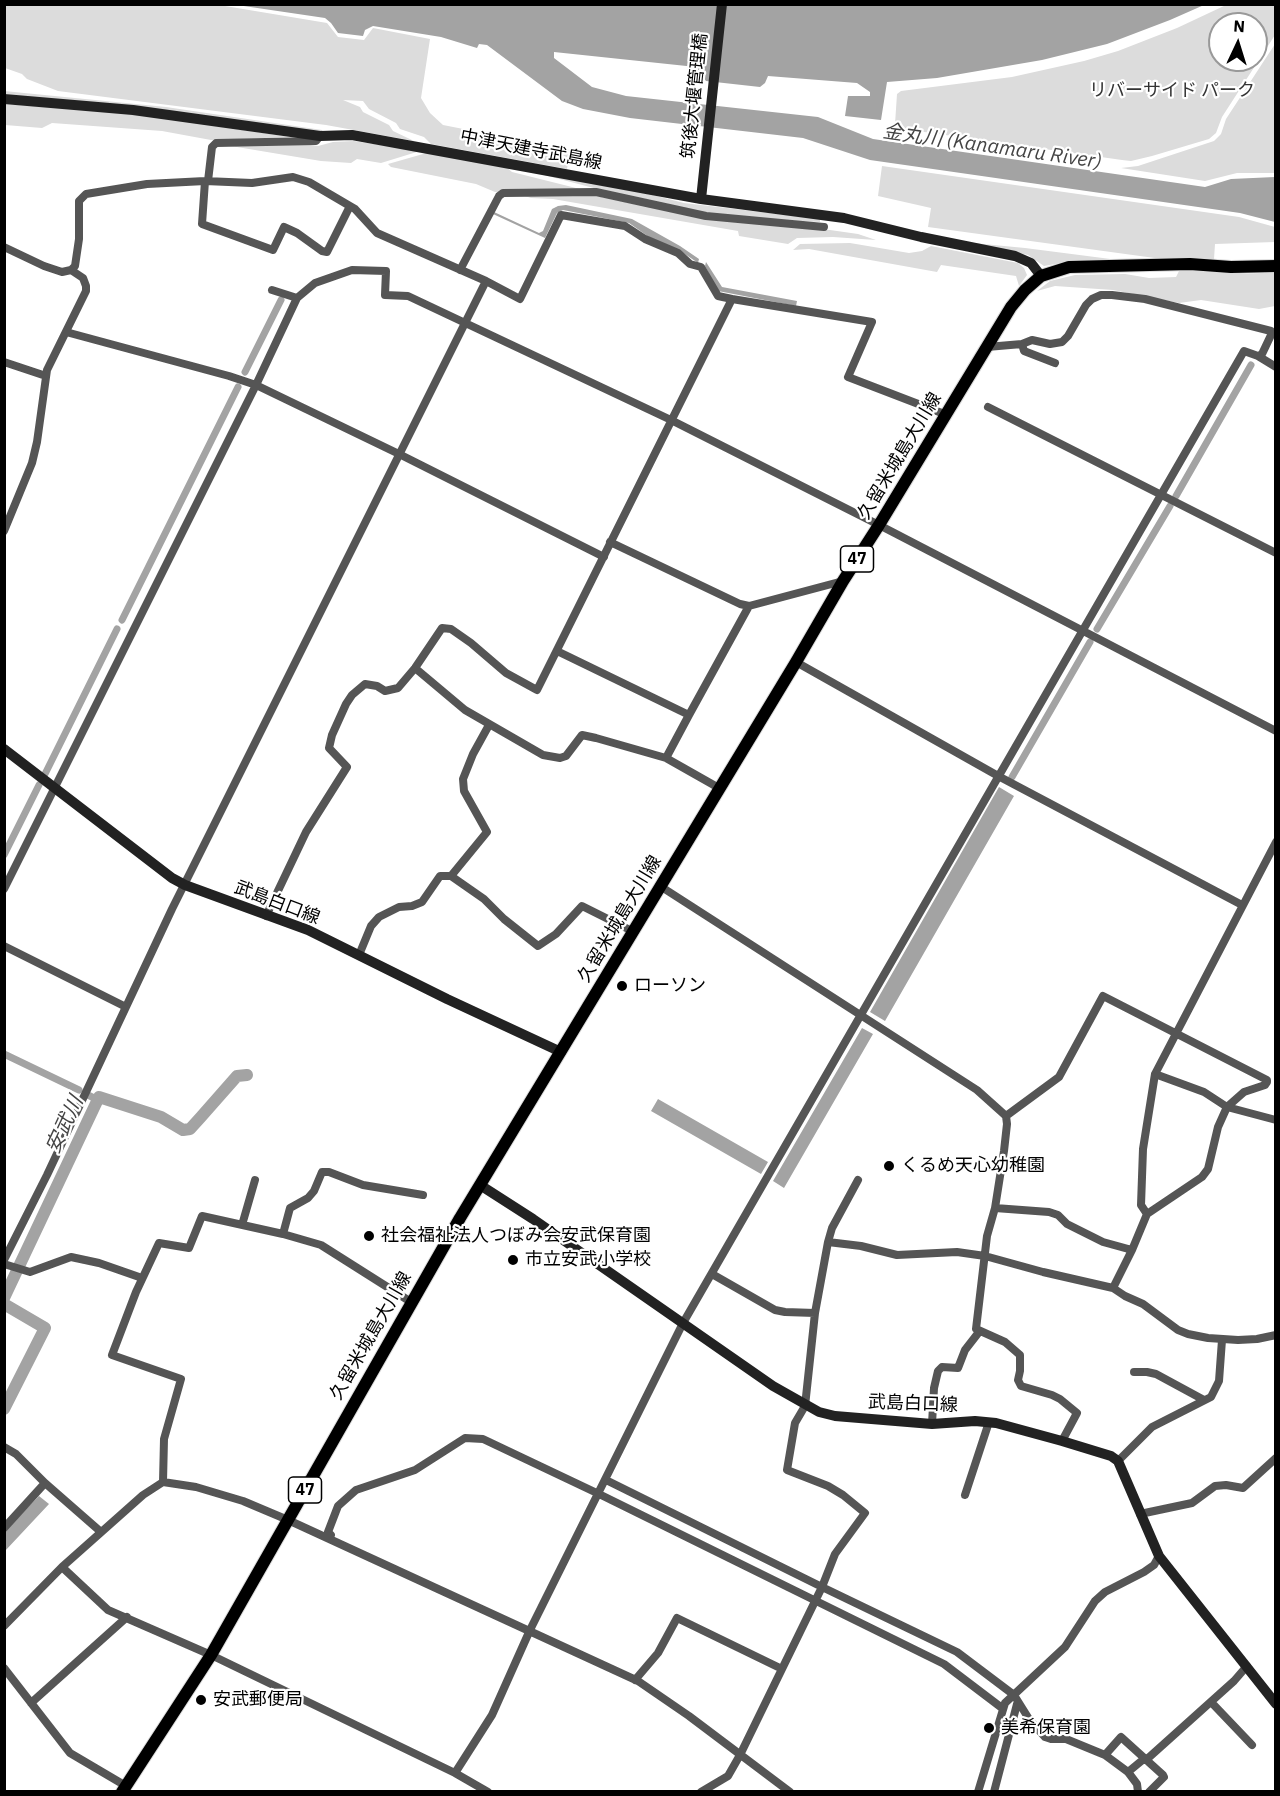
<!DOCTYPE html>
<html>
<head>
<meta charset="utf-8">
<style>
  body { margin:0 }
  #map { position:relative; width:1280px; height:1796px; overflow:hidden; background:#fff; font-family:"IBM Plex Sans",sans-serif }
  canvas { display:block }
  .frame { position:absolute; inset:0; border:6px solid #000; pointer-events:none }
  .north { position:absolute; left:1208px; top:12px; width:60px; height:60px; box-sizing:border-box; background:#fff; border:2px solid #999; border-radius:50%; rotate:4deg; font-size:16px; font-weight:700; line-height:24px; text-align:center; color:#000 }
  .north::after { content:''; display:block; margin:auto; width:21px; height:27px; background:#000; clip-path:polygon(50% 0,100% 100%,50% 72%,0 100%) }
</style>
</head>
<body>
<div id="map">
<canvas width="1280" height="1796"></canvas>
<div class="frame"></div>
<div class="north">N</div>
</div>
<script>
const c = document.querySelector('canvas').getContext('2d');
c.lineJoin = 'round';
function fill(path, color) { c.fillStyle = color; c.fill(path, 'evenodd'); }
const shape = rows => new Path2D(rows.map(r => 'M' + r).join(''));
function strokePath(path, color, width, dash) { c.strokeStyle = color; c.lineWidth = width; c.lineCap = dash ? 'butt' : 'round'; c.setLineDash(dash || []); c.stroke(path); }
function label(font, color, halo, rows, align = 'center') {
  c.font = font + ' "IBM Plex Sans","Noto Sans JP",sans-serif'; c.lineWidth = 4.5; c.setLineDash([]); c.textBaseline = 'middle'; c.strokeStyle = halo; c.fillStyle = color; for (const [text, x, y, turn = 0] of rows) {
    c.save(); c.translate(x, y); c.rotate((+turn || 0) * Math.PI / 180); c.textAlign = isNaN(turn) ? turn : align; if (halo) c.strokeText(text, 0, 0); c.fillText(text, 0, 0); c.restore();
  }
}
const green = shape([
  [5,4,219,5,327,23,338,37,364,40,373,28,430,39,421,98,430,113,443,125,570,150,567,169,431,144,424,137,400,129,396,123,369,109,363,101,343,100,360,107,363,112,389,125,393,131,414,141,326,125,58,91,27,79,22,74,5,68],
  [1226,5,1275,5,1275,35,1222,117,1216,133,1209,139,1152,156,1131,161,1122,160,896,128,895,124,897,94,901,91,1012,77,1084,61,1118,51,1177,28],
  [1220,24,1256,24,1256,60,1220,60],
  [1275,44,1275,173,1237,173,1205,181,1121,168,1138,166,1214,141,1221,134,1226,119],
  [4,91,166,107,322,130,323,132,5,95],
  [4,104,121,112,290,137,211,140,162,131,52,123,42,128,5,125],
  [354,141,420,151,381,163,357,159,351,163,321,161,231,146,288,142,318,146,333,142],
  [430,152,505,166,512,172,584,190,495,192,476,184,391,167,388,164],
  [882,166,1239,217,1275,227,1275,242,1215,244,1214,259,1162,259,928,227,931,208,878,196],
  [525,170,637,191,684,203,820,219,820,222,755,219,704,213,651,203],
  [522,195,592,195,707,219,830,230,858,234,876,240,833,237,797,238,788,244,739,236,738,231,553,199,531,198],
  [850,243,909,253,922,251,931,246,1018,263,1024,268,1027,275,1019,286,1016,276,941,265,937,272,809,249,793,250,800,244],
  [973,243,1025,248,1126,261,1078,260,1044,266,1028,255],
  [1190,268,1247,274,1275,272,1275,306,1259,309,1201,300,1179,303,1113,290,1055,286,1037,291,1050,281,1075,275,1125,274,1149,278,1176,277,1179,271]
]);
const water = shape([
  [237,5,1204,5,1170,20,1107,44,1042,60,937,78,887,82,881,120,845,116,848,96,870,96,870,92,857,83,768,76,765,83,760,87,706,81,696,67,554,52,554,58,592,87,626,96,818,117,873,139,1205,187,1231,179,1275,177,1275,222,1240,213,870,160,803,138,630,118,583,109,562,101,487,45,479,44,477,48,441,37,373,26,365,30,363,36,338,33,331,23,325,18],
  [566,205,632,219,680,246,699,259,698,263,679,250,649,237,629,223,563,210,557,213,545,238,493,214,494,212,539,233,543,231,552,209,558,206],
  [706,262,722,287,797,301,796,306,718,291,705,266],
  [999,787,1014,796,885,1021,870,1012],
  [862,1028,873,1034,784,1188,773,1181],
  [658,1099,768,1162,761,1174,651,1111],
  [39,1496,49,1504,5,1551,5,1531]
]);
const canal = shape([
  [245,372,281,300],
  [1176,496,1251,365],
  [122,620,238,387],
  [1097,629,1170,506],
  [45,774,117,629],
  [1012,777,1090,642],
  [4,855,39,785],
  [4,1054,79,1090],
  [88,1095,98,1100]
]);
const river = shape([
  [4,1298,99,1097,161,1117,183,1130,190,1129,200,1118,237,1076,247,1075],
  [4,1304,45,1328,4,1409]
]);
const street = shape([
  [205,181,202,224,273,250,284,227,297,233,322,251,327,252,350,206],
  [208,181,212,147,216,143,316,141,320,136],
  [4,247,44,266,62,272,71,270,75,266,79,239,79,201,86,194,147,184,205,181,252,183,293,177,309,182,355,209,377,233,486,281,520,299,561,215,625,226,645,239,678,253,690,264,701,267,718,296,732,299,537,690,506,673,471,643,451,629,442,628,415,668,398,688,385,691,377,686,365,684,352,695,346,704,332,735,329,748,347,767,306,832,266,916],
  [460,270,499,196,503,193,596,192,706,216,824,227],
  [272,290,297,298,315,283,352,270,386,271,385,295,408,296,671,420,879,525,1276,731],
  [732,299,872,322,848,377,947,415],
  [66,332,229,376,256,385,297,298],
  [1022,344,1024,351,1055,363],
  [987,347,1022,344,1032,340,1050,344,1062,342,1068,336,1086,305,1092,299,1101,295,1112,295,1145,299,1271,331,1272,333,1262,354,1258,356,1276,367],
  [4,362,46,376],
  [988,407,1276,553],
  [4,531,32,463,37,442,47,370,86,291,86,286,83,278,71,270],
  [610,542,740,604,749,606],
  [557,651,689,715,666,758],
  [796,662,1000,777,1242,905],
  [415,668,465,710,543,755,560,758,566,756,582,735,596,738,666,758,719,788],
  [689,715,749,606,843,581],
  [451,876,487,832,464,791,463,779,473,754,489,725],
  [660,886,977,1090,1006,1116,1007,1124,1004,1151,995,1208,987,1236,976,1329,1005,1342,1020,1355,1020,1371,1018,1380,1021,1386,1052,1395,1060,1399,1077,1413,1062,1441],
  [4,889,256,385,399,454,604,557],
  [4,946,126,1007],
  [359,955,371,926,379,917,399,907,412,906,422,902,440,876,451,876,484,899,504,919,538,946,556,934,582,906,634,932],
  [1006,1116,1059,1077,1103,996,1267,1080,1267,1082,1265,1085,1244,1092,1227,1107,1204,1092,1155,1074],
  [995,1208,1049,1212,1058,1215,1067,1224,1103,1242,1132,1250],
  [1147,1214,1141,1205,1143,1149,1155,1074,1276,842],
  [242,1225,255,1180],
  [283,1234,290,1208,308,1198,314,1191,322,1172,329,1172,363,1185,423,1195],
  [828,1242,832,1228,858,1180],
  [4,1260,47,1175,172,909,486,281],
  [4,1264,30,1272,71,1257,99,1263,142,1278],
  [712,1274,775,1310,785,1312,815,1313],
  [1113,1288,1132,1250,1147,1214,1202,1177,1208,1169,1218,1127,1227,1107,1276,1120],
  [1134,1372,1147,1372,1156,1374,1204,1400],
  [932,1424,934,1388,938,1371,942,1367,958,1368,965,1350,979,1332],
  [4,1447,16,1454,45,1483,101,1532],
  [1118,1461,1152,1427,1211,1397,1219,1381,1222,1340],
  [606,1480,822,1587,957,1652,1014,1695,1029,1719,1045,1737,1051,1739,1066,1739,1105,1755,1128,1772,1137,1784,1138,1792],
  [163,1482,164,1439,181,1379,112,1355,136,1292,159,1243,189,1248,202,1216,283,1234,321,1245,411,1302],
  [965,1495,989,1422],
  [1140,1514,1192,1503,1215,1486,1226,1485,1243,1488,1276,1458],
  [4,1528,45,1483],
  [329,1539,331,1535,328,1532,338,1506,356,1490,415,1470,465,1438,483,1439,599,1494,944,1664,1002,1708],
  [62,1567,108,1610,211,1655,455,1773,488,1792],
  [4,1626,62,1567,143,1495,163,1482,196,1487,243,1501,288,1520,638,1681,689,1716,790,1792],
  [4,1668,70,1753,126,1786],
  [635,1680,658,1653,677,1618,782,1669],
  [1211,1702,1252,1745],
  [31,1703,127,1617],
  [1105,1755,1121,1737,1163,1775,1164,1777,1149,1792],
  [1146,1760,1234,1681,1247,1666],
  [1128,1772,1145,1758],
  [455,1773,492,1715,530,1630,683,1323,1244,351,1258,356],
  [701,1792,728,1776,740,1755,822,1587,835,1554,865,1513,843,1495,828,1486,787,1470,795,1423,805,1406,815,1313,828,1242,861,1246,897,1255,957,1252,985,1256,1043,1272,1113,1288,1125,1296,1143,1304,1178,1330,1188,1334,1208,1338,1238,1340,1257,1339,1276,1335],
  [978,1792,1005,1703,1065,1647,1095,1601,1105,1592,1144,1572,1154,1565,1159,1556],
  [994,1792,1017,1704]
]);
const secondary = shape([
  [4,99,133,110,320,136,352,135,701,199,844,218,921,237,1015,256,1031,263,1041,276],
  [701,199,722,4],
  [4,749,172,878,185,885,308,930,447,999,561,1052],
  [480,1185,533,1219,773,1386,819,1412,835,1416,932,1424,975,1421,996,1423,1062,1441,1111,1456,1118,1461,1159,1556,1276,1704]
]);
const primary = shape([
  [122,1792,211,1655,460,1218,796,662,843,581,879,525,1011,307,1025,290,1041,276,1069,267,1190,264,1231,267,1276,266]
]);
const markers = [
  [622,986,6,"#000"],
  [889,1166,6,"#000"],
  [369,1236,6,"#000"],
  [513,1260,6,"#000"],
  [201,1700,6,"#000"],
  [989,1728,6,"#000"]
];
const shields = [
  [857,559,33],
  [305,1490,33]
];
const shieldNames = [
  ["47",857,559],
  ["47",305,1490]
];
const parkNames = [
  ["リバーサイド パーク",1172,91]
];
const streetNames = [
  ["筑後大堰管理橋",695,96,-84],
  ["中津天建寺武島線",531,150,11],
  ["久留米城島大川線",900,456,-59],
  ["武島白口線",277,903,21],
  ["久留米城島大川線",620,919,-59],
  ["久留米城島大川線",371,1336,-60],
  ["武島白口線",913,1404,2]
];
const poiNames = [
  ["ローソン",634,986],
  ["くるめ天心幼稚園",901,1166],
  ["社会福祉法人つぼみ会安武保育園",381,1236],
  ["市立安武小学校",525,1260],
  ["安武郵便局",213,1700],
  ["美希保育園",1001,1728]
];
const waterNames = [
  ["金丸川 (Kanamaru River)",992,147,8],
  ["安武川",65,1125,-65]
];
fill(green, '#dcdcdc');
fill(water, '#a3a3a3');
strokePath(canal, '#a3a3a3', 7);
strokePath(river, '#a3a3a3', 12);
strokePath(primary, '#dbdbdb', 14);
strokePath(street, '#555', 8);
strokePath(secondary, '#222', 10);
strokePath(primary, '#000', 12);
for (const [x, y, r, color] of markers) { const dot = new Path2D(); dot.arc(x, y, r, 0, 2 * Math.PI); c.fillStyle = color; c.fill(dot); strokePath(dot, '#fff', 2); }
for (const [x, y, w] of shields) { const box = new Path2D(); box.roundRect(x - w / 2, y - 13, w, 26, 4.5); c.fillStyle = '#fff'; c.fill(box); strokePath(box, '#000', 1.5); }
label('bold 16px', '#000', null, shieldNames);
label('18px', '#333', '#fff', parkNames);
label('18px', '#000', '#fff', streetNames);
label('18px', '#000', '#fff', poiNames, 'left');
label('italic 20px', '#444', '#fff', waterNames);
</script>
</body>
</html>
